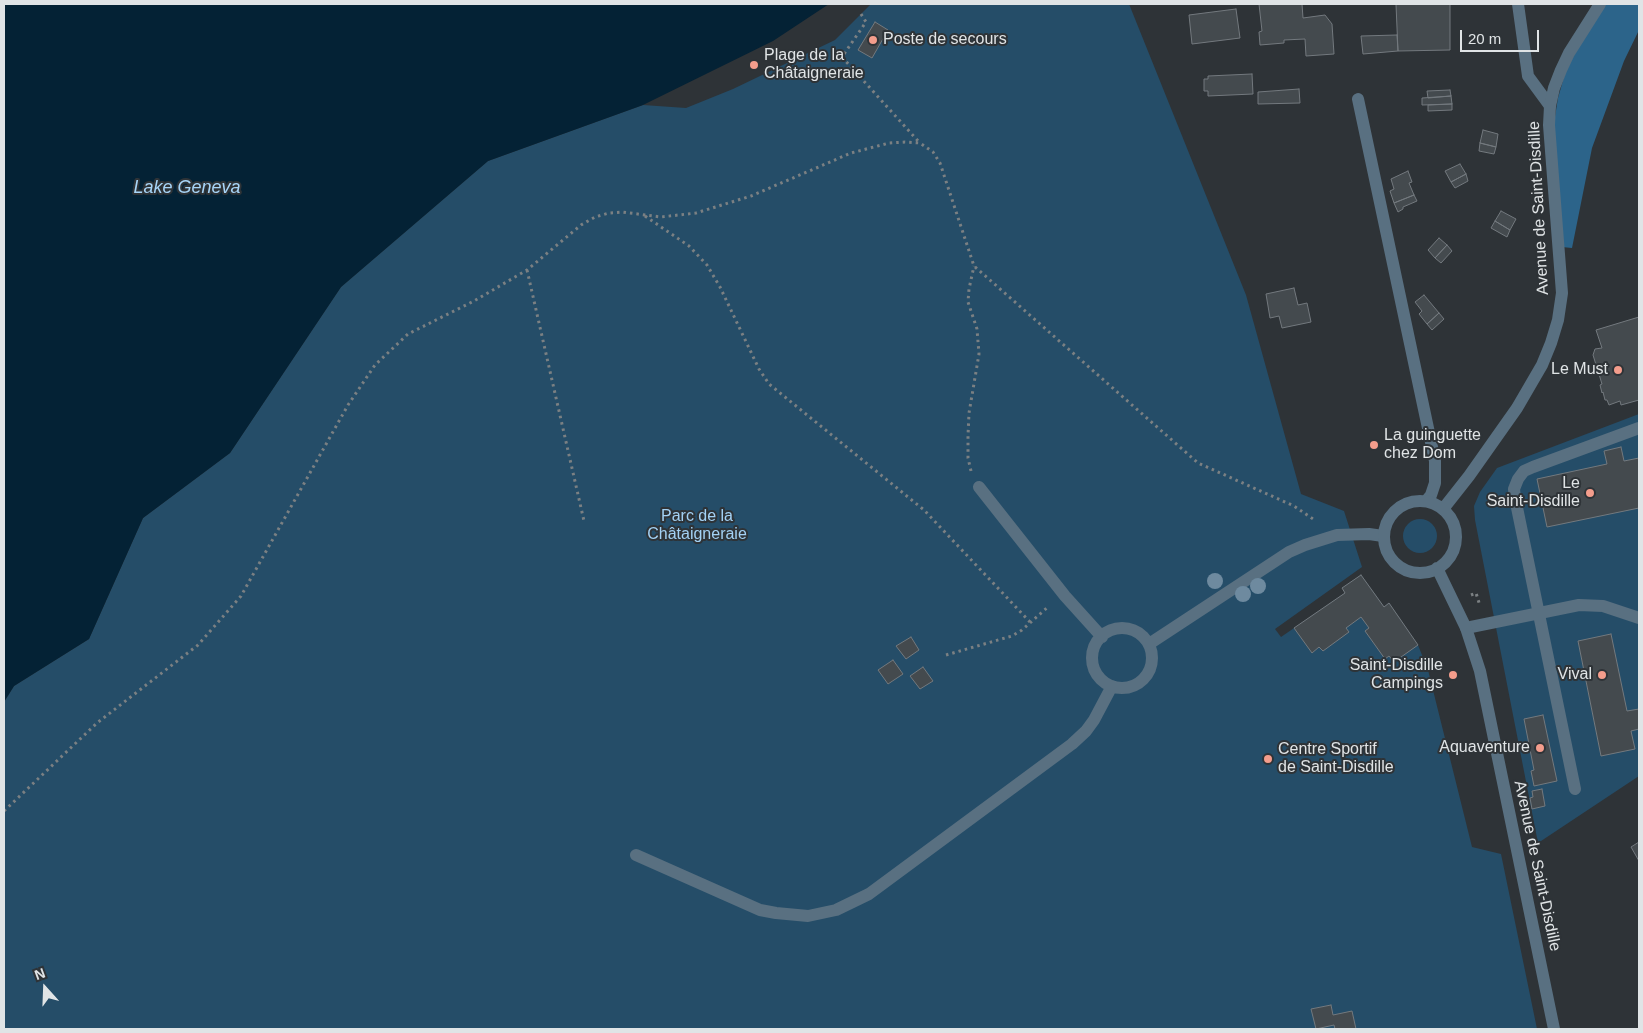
<!DOCTYPE html>
<html>
<head>
<meta charset="utf-8">
<style>
  body { margin:0 }
  #map { position:relative; width:1643px; height:1033px; overflow:hidden; background:#2e3337; font-family:Arial,sans-serif }
  canvas { display:block }
  .frame { position:absolute; inset:0; border:5px solid #e0e4e6; pointer-events:none }
  .north { position:absolute; left:20px; top:963px; width:50px; height:50px; -webkit-text-stroke:4px #2e3337; paint-order:stroke; rotate:340deg; font-size:14px; font-weight:700; line-height:20px; text-align:center; color:#e0e4e6 }
  .north::after { content:''; display:block; margin:auto; width:18px; height:22px; background:#e0e4e6; clip-path:polygon(50% 0,100% 100%,50% 72%,0 100%) }
  .scale { position:absolute; left:1460px; top:30px; width:79px; height:22px; box-sizing:border-box; border:2px solid #e0e4e6; border-top:0; padding-left:6px; font-size:15px; line-height:18px; white-space:nowrap; color:#e0e4e6; -webkit-text-stroke:4px #2e3337; paint-order:stroke }
</style>
</head>
<body>
<div id="map">
<canvas width="1643" height="1033"></canvas>
<div class="frame"></div>
<div class="north">N</div>
<div class="scale">20 m</div>
</div>
<script>
const c = document.querySelector('canvas').getContext('2d');
c.lineJoin = 'round';
function fill(path, color) { c.fillStyle = color; c.fill(path, 'evenodd'); }
const shape = rows => new Path2D(rows.map(r => 'M' + r).join(''));
function strokePath(path, color, width, dash) { c.strokeStyle = color; c.lineWidth = width; c.lineCap = dash ? 'butt' : 'round'; c.setLineDash(dash || []); c.stroke(path); }
function label(font, color, halo, rows, align = 'center') {
  c.font = font + ' Arial,sans-serif'; c.lineWidth = 4; c.setLineDash([]); c.textBaseline = 'middle'; c.strokeStyle = halo; c.fillStyle = color; for (const [text, x, y, turn = 0] of rows) {
    c.save(); c.translate(x, y); c.rotate((+turn || 0) * Math.PI / 180); c.textAlign = isNaN(turn) ? turn : align; if (halo) c.strokeText(text, 0, 0); c.fillText(text, 0, 0); c.restore();
  }
}
const green = shape([
  [871,4,1129,4,1246,295,1301,494,1344,511,1362,567,1275,629,1281,637,1345,593,1342,588,1361,575,1384,607,1389,603,1418,645,1428,670,1472,847,1501,854,1537,1029,4,1029,4,702,14,686,89,639,143,518,230,453,341,287,488,161,643,105,686,108,733,89,835,40],
  [1639,414,1639,776,1538,843,1475,520,1474,506,1480,492,1497,468],
  '1403 536a17 17 0 1 1 34 0a17 17 0 1 1-34 0Z'
]);
const forest = shape([
  [1602,4,1639,4,1639,30,1624,61,1592,148,1572,248,1562,247,1554,123,1558,98,1566,70]
]);
const water = shape([
  [4,4,829,4,773,41,643,105,488,161,341,287,230,453,143,518,89,639,14,686,4,702]
]);
const building = shape([
  [1259,4,1302,4,1303,18,1325,15,1332,24,1334,54,1306,56,1305,39,1284,40,1284,43,1260,45,1259,32,1262,31,1259,4],
  [1396,4,1450,4,1450,50,1398,51,1396,4],
  [1236,9,1240,38,1192,44,1189,15,1236,9],
  [875,22,888,30,872,58,858,50,875,22],
  [1397,35,1398,51,1363,54,1361,36,1397,35],
  [1252,74,1253,94,1208,96,1208,91,1204,91,1204,79,1208,79,1208,76,1252,74],
  [1299,89,1300,103,1258,104,1258,92,1299,89],
  [1450,90,1451,96,1428,98,1427,91,1450,90],
  [1451,96,1452,104,1422,105,1422,98,1451,96],
  [1452,104,1452,110,1428,111,1428,105,1452,104],
  [1483,130,1498,134,1496,147,1480,143,1483,130],
  [1480,143,1496,147,1494,154,1479,151,1480,143],
  [1460,164,1466,174,1451,182,1445,171,1460,164],
  [1408,171,1412,182,1409,183,1414,195,1394,203,1390,191,1394,189,1391,179,1408,171],
  [1466,174,1468,181,1455,188,1451,182,1466,174],
  [1414,195,1417,201,1403,207,1403,209,1398,212,1394,203,1414,195],
  [1501,211,1516,219,1510,230,1495,221,1501,211],
  [1495,221,1510,230,1507,237,1491,228,1495,221],
  [1439,238,1447,245,1435,258,1428,250,1439,238],
  [1447,245,1452,251,1441,263,1435,258,1447,245],
  [1294,288,1298,305,1307,303,1311,322,1282,328,1279,316,1270,318,1266,294,1294,288],
  [1424,295,1439,313,1427,324,1419,314,1422,311,1415,302,1424,295],
  [1439,313,1444,319,1432,330,1427,324,1439,313],
  [1639,317,1639,400,1621,405,1620,401,1609,405,1607,400,1605,400,1603,392,1602,393,1600,385,1602,384,1593,355,1595,349,1602,348,1596,330,1639,317],
  [1621,447,1624,461,1639,458,1639,508,1547,527,1537,479,1607,464,1604,451,1621,447],
  [1361,575,1384,607,1389,603,1418,645,1394,662,1389,656,1385,659,1365,631,1369,628,1361,617,1346,628,1349,632,1323,651,1319,647,1312,653,1294,628,1345,593,1342,588,1361,575],
  [1611,634,1627,711,1639,709,1639,729,1631,731,1635,749,1601,756,1578,641,1611,634],
  [911,637,919,650,906,659,896,646,911,637],
  [893,660,903,674,888,684,878,670,893,660],
  [923,667,933,681,920,689,910,676,923,667],
  [1543,715,1557,781,1534,786,1531,771,1534,770,1524,719,1543,715],
  [1542,789,1545,806,1532,809,1530,798,1533,797,1532,791,1542,789],
  [1639,842,1639,861,1631,847,1639,842],
  [1331,1005,1333,1015,1352,1011,1356,1029,1335,1029,1334,1025,1316,1029,1311,1009,1331,1005]
]);
const path = shape([
  [861,14,866,22,842,57,919,142],
  [645,216,689,246,707,265,720,287,759,369,769,384,924,510,1030,622],
  [527,270,584,521],
  [971,471,968,458,968,436,969,413,979,354,977,329,968,302,969,289,974,266],
  [1471,595,1476,593,1480,606],
  [946,655,1012,636,1022,630,1049,606],
  [4,811,97,723,198,645,241,596,348,405,375,365,408,334,474,301,527,270,581,225,595,217,609,213,622,212,661,217,696,213,751,196,851,153,889,143,905,142,920,143,933,152,940,163,974,266,1198,463,1294,506,1316,521]
]);
const lane = shape([
  [1518,4,1528,76,1550,106],
  [1358,99,1435,461,1435,483,1431,495,1426,501],
  [979,487,1065,596,1102,637],
  [1466,628,1579,605,1603,606,1639,618],
  '1092 658a30 30 0 1 1 60 0a30 30 0 1 1-60 0Z',
  [1149,644,1289,552,1305,545,1337,535,1369,534,1383,536],
  [1575,789,1515,498,1514,489,1518,479,1524,471,1533,467,1639,428],
  [636,855,760,910,776,913,808,916,836,910,869,894,1072,744,1086,731,1094,720,1112,686]
]);
const street = shape([
  '1384 537a36 36 0 1 1 72 0a36 36 0 1 1-72 0Z',
  [1443,509,1469,476,1517,408,1542,365,1551,343,1558,320,1562,293,1549,125,1550,106,1554,88,1561,70,1569,53,1600,4],
  [1437,568,1466,628,1480,671,1554,1029]
]);
const trees = [
  [1215,581],
  [1258,586],
  [1243,594]
];
const markers = [
  [873,40,5,"#f49d8c"],
  [754,65,5,"#f49d8c"],
  [1618,370,5,"#f49d8c"],
  [1374,445,5,"#f49d8c"],
  [1590,493,5,"#f49d8c"],
  [1453,675,5,"#f49d8c"],
  [1602,675,5,"#f49d8c"],
  [1540,748,5,"#f49d8c"],
  [1268,759,5,"#f49d8c"]
];
const poiNames = [
  ["Poste de secours",883,40,"left"],
  ["Plage de la",764,56,"left"],
  ["Châtaigneraie",764,74,"left"],
  ["Le Must",1608,370],
  ["La guinguette",1384,436,"left"],
  ["chez Dom",1384,454,"left"],
  ["Le",1580,484],
  ["Saint-Disdille",1580,502],
  ["Saint-Disdille",1443,666],
  ["Campings",1443,684],
  ["Vival",1592,675],
  ["Aquaventure",1530,748],
  ["Centre Sportif",1278,750,"left"],
  ["de Saint-Disdille",1278,768,"left"]
];
const streetNames = [
  ["Avenue de Saint-Disdille",1539,208,-93],
  ["Avenue de Saint-Disdille",1537,866,78]
];
const parkNames = [
  ["Parc de la",697,517],
  ["Châtaigneraie",697,535]
];
const waterNames = [
  ["Lake Geneva",187,188]
];
fill(green, '#254d68');
fill(forest, '#2c648a');
fill(water, '#042235');
fill(building, '#444a4e');
strokePath(building, '#73797e', 1);
strokePath(path, '#7b8083', 3, [2.5, 4]);
strokePath(lane, '#597081', 12);
strokePath(street, '#597081', 12);
c.fillStyle = '#6e8a9f';
for (const [x, y] of trees) { c.beginPath(); c.arc(x, y, 8, 0, 2 * Math.PI); c.fill(); }
for (const [x, y, r, color] of markers) { const dot = new Path2D(); dot.arc(x, y, r, 0, 2 * Math.PI); c.fillStyle = color; c.fill(dot); strokePath(dot, '#2e3337', 2); }
label('16px', '#e0e4e6', '#2e3337', poiNames, 'right');
label('16px', '#e0e4e6', '#2e3337', streetNames);
label('16px', '#a3d1f4', '#2e3337', parkNames);
label('italic 18px', '#a7d5f8', '#2e3337', waterNames);
</script>
</body>
</html>
